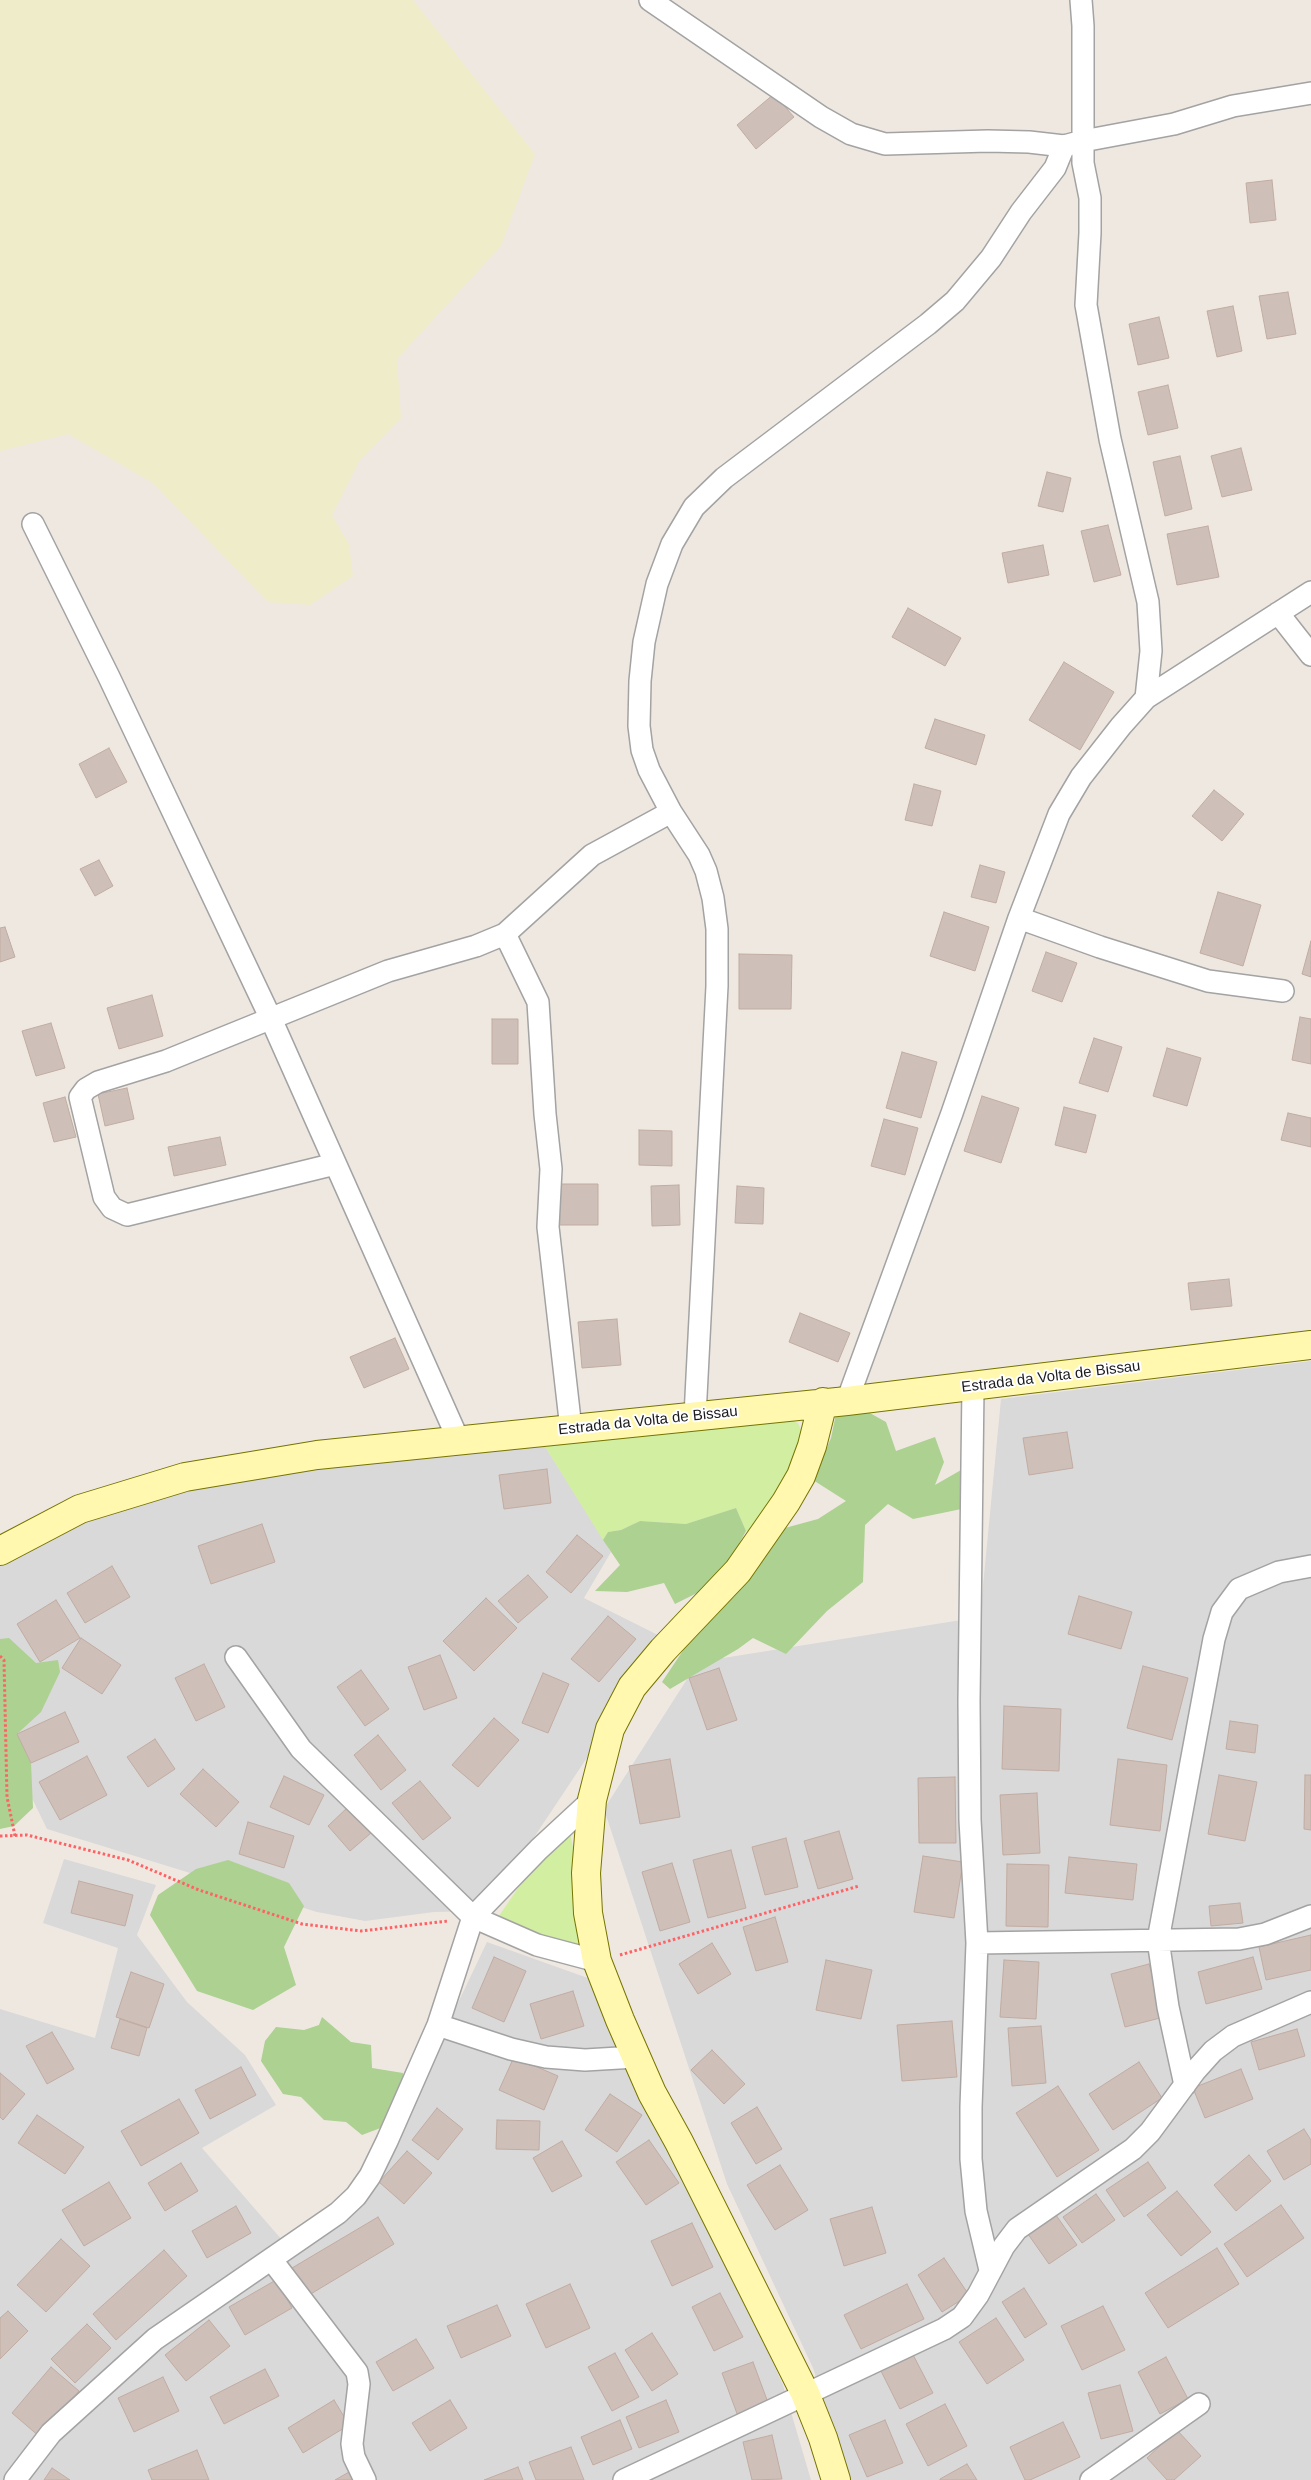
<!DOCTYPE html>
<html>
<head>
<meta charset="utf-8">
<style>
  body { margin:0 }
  canvas { display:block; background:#eee8e0 }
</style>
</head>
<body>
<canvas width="1311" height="2480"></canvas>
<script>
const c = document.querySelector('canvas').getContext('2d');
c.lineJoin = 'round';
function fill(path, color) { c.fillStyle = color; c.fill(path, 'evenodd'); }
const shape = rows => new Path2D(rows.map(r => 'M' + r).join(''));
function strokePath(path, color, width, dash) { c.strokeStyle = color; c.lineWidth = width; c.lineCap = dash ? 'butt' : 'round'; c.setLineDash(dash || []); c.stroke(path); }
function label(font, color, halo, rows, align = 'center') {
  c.font = font + ' Arial,sans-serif'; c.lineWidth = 4; c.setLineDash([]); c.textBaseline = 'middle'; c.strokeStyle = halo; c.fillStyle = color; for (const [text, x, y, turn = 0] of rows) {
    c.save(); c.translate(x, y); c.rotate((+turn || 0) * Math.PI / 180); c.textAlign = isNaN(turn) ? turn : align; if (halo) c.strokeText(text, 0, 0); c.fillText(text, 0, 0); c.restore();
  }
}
const residential = shape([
  [1311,1361,1311,2480,849,2480,813,2368,727,2184,604,1809,698,1662,980,1617,1001,1399],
  [541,1440,611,1552,584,1598,666,1639,485,1911,434,1912,365,1921,317,1912,47,1829,0,1733,0,1549,104,1495,235,1481],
  [64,1859,156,1885,137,1935,187,2002,245,2055,276,2105,202,2148,296,2256,368,2176,416,2091,487,1942,599,1982,783,2385,811,2480,0,2480,0,2009,95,2038,118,1948,43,1923]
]);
const farmland = shape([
  [0,0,413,0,535,154,501,246,397,359,401,418,360,460,332,515,349,544,353,576,310,605,268,602,153,483,68,434,0,451]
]);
const grass = shape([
  [780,1417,798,1423,806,1440,803,1460,750,1531,746,1531,736,1508,686,1524,640,1521,621,1530,608,1532,603,1540,541,1440],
  [569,1828,595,1953,490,1929,547,1846]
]);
const forest = shape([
  [868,1412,886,1422,896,1451,935,1437,944,1462,935,1485,968,1466,984,1481,976,1506,913,1519,888,1504,865,1525,863,1582,827,1611,786,1654,753,1638,738,1649,670,1689,662,1682,692,1637,770,1537,785,1528,818,1519,846,1501,813,1480,831,1438,836,1414],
  [736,1508,746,1531,735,1551,707,1588,675,1604,664,1583,627,1592,595,1591,620,1565,603,1540,608,1532,621,1530,640,1521,686,1524],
  [9,1638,36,1663,58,1660,60,1672,41,1712,17,1734,31,1763,33,1808,14,1826,0,1829,0,1639],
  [228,1860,289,1883,304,1906,284,1947,296,1985,253,2010,197,1991,150,1915,158,1895,196,1869],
  [322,2017,351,2042,371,2045,372,2068,403,2073,404,2082,383,2127,362,2135,346,2122,324,2120,301,2097,283,2094,261,2061,265,2041,276,2027,304,2030,319,2025]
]);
const building = shape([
  [774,94,794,117,756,149,737,125,774,94],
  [1272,180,1276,220,1250,223,1246,183,1272,180],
  [1288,292,1296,334,1267,339,1259,296,1288,292],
  [1233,306,1242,351,1217,357,1207,311,1233,306],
  [1159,317,1169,358,1138,365,1129,324,1159,317],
  [1168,385,1178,428,1148,435,1138,392,1168,385],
  [1241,448,1252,490,1222,497,1211,456,1241,448],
  [1180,456,1192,509,1165,516,1153,462,1180,456],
  [1047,472,1071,478,1063,512,1038,506,1047,472],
  [1108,525,1121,575,1094,582,1081,531,1108,525],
  [1208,526,1219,577,1177,585,1167,534,1208,526],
  [1043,545,1049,575,1008,583,1002,553,1043,545],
  [908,608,961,638,945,666,892,637,908,608],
  [1064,662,1114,692,1080,750,1029,720,1064,662],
  [935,719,985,735,976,765,925,748,935,719],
  [109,748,127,782,96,798,79,764,109,748],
  [914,784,941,791,932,826,905,820,914,784],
  [1214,790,1244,814,1222,841,1192,816,1214,790],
  [99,860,113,886,95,896,80,869,99,860],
  [980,865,1005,872,996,903,971,897,980,865],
  [1218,892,1261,905,1243,966,1200,953,1218,892],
  [944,912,989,927,975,971,930,956,944,912],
  [5,927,15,957,0,962,0,928,5,927],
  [1311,941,1311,977,1302,974,1311,941],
  [1046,952,1077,963,1062,1002,1032,991,1046,952],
  [739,954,792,955,791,1009,739,1009,739,954],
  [152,995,163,1036,119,1049,107,1008,152,995],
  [1300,1017,1311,1019,1311,1064,1292,1060,1300,1017],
  [492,1019,518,1019,518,1064,492,1064,492,1019],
  [51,1023,65,1068,36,1076,22,1031,51,1023],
  [1094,1038,1122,1047,1108,1092,1079,1083,1094,1038],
  [1167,1048,1201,1058,1187,1106,1153,1096,1167,1048],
  [902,1052,937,1062,921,1118,886,1108,902,1052],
  [127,1088,134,1119,105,1126,98,1094,127,1088],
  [982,1096,1019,1108,1001,1163,964,1151,982,1096],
  [65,1097,76,1137,54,1142,43,1103,65,1097],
  [1064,1107,1096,1115,1086,1153,1055,1145,1064,1107],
  [1288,1113,1311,1118,1311,1147,1281,1140,1288,1113],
  [884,1119,918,1128,905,1175,871,1166,884,1119],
  [639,1130,672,1131,672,1166,639,1165,639,1130],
  [220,1137,226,1165,174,1176,168,1147,220,1137],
  [560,1184,598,1184,598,1225,559,1225,560,1184],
  [679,1185,680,1225,652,1226,651,1186,679,1185],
  [737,1186,764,1188,763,1224,735,1223,737,1186],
  [1229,1279,1232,1306,1191,1310,1188,1283,1229,1279],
  [800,1313,850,1333,838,1362,789,1342,800,1313],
  [617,1319,621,1365,582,1368,578,1322,617,1319],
  [395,1338,409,1369,364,1388,350,1357,395,1338],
  [1067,1432,1073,1468,1029,1475,1023,1438,1067,1432],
  [547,1469,551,1503,504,1509,499,1475,547,1469],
  [262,1524,275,1562,211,1584,198,1546,262,1524],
  [577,1535,603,1556,571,1593,546,1572,577,1535],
  [112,1566,130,1597,85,1623,67,1593,112,1566],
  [528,1575,548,1597,518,1623,498,1601,528,1575],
  [1079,1596,1132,1612,1121,1649,1068,1634,1079,1596],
  [486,1598,517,1628,474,1671,443,1641,486,1598],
  [56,1600,80,1638,40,1662,17,1624,56,1600],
  [608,1616,636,1639,599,1682,571,1659,608,1616],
  [81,1638,121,1665,102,1694,62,1668,81,1638],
  [440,1655,457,1698,424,1710,408,1667,440,1655],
  [204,1664,225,1707,196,1721,175,1678,204,1664],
  [1143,1666,1188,1678,1172,1740,1127,1728,1143,1666],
  [719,1668,737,1720,707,1730,689,1678,719,1668],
  [361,1670,389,1709,365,1726,337,1687,361,1670],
  [543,1673,569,1684,548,1733,522,1723,543,1673],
  [1004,1706,1061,1709,1059,1771,1002,1769,1004,1706],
  [65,1712,79,1742,31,1763,17,1734,65,1712],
  [494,1718,519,1740,478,1787,452,1765,494,1718],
  [1230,1721,1258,1725,1255,1753,1226,1749,1230,1721],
  [378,1735,406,1770,381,1790,354,1755,378,1735],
  [155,1739,175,1769,148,1787,127,1757,155,1739],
  [87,1756,107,1795,60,1820,39,1782,87,1756],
  [670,1759,680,1817,640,1824,629,1766,670,1759],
  [1118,1759,1167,1765,1160,1831,1110,1825,1118,1759],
  [203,1769,239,1802,216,1827,180,1794,203,1769],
  [1219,1775,1257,1782,1245,1841,1208,1834,1219,1775],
  [1305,1775,1311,1775,1311,1830,1304,1829,1305,1775],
  [284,1776,324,1795,309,1825,270,1807,284,1776],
  [955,1777,956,1843,919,1843,918,1778,955,1777],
  [420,1781,451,1818,423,1840,392,1803,420,1781],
  [1037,1793,1040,1853,1003,1855,1000,1795,1037,1793],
  [348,1807,371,1833,350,1851,328,1826,348,1807],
  [248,1822,294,1836,284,1868,239,1854,248,1822],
  [839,1831,853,1879,818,1889,804,1841,839,1831],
  [786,1838,798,1887,765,1895,752,1847,786,1838],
  [731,1850,746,1908,708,1918,693,1860,731,1850],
  [923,1856,963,1862,954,1918,914,1912,923,1856],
  [1069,1857,1137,1864,1133,1900,1065,1893,1069,1857],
  [672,1863,690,1922,660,1931,642,1872,672,1863],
  [1007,1864,1049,1865,1048,1927,1006,1926,1007,1864],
  [79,1881,133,1895,125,1926,71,1913,79,1881],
  [1240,1903,1243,1923,1211,1926,1209,1906,1240,1903],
  [775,1917,788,1962,756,1971,743,1927,775,1917],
  [1311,1935,1311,1970,1266,1980,1259,1947,1311,1935],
  [712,1943,731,1974,698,1994,679,1964,712,1943],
  [494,1957,526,1971,504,2022,472,2008,494,1957],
  [1253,1957,1262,1989,1206,2004,1198,1972,1253,1957],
  [826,1960,872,1970,861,2019,816,2010,826,1960],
  [1004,1960,1039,1962,1036,2019,1000,2017,1004,1960],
  [1149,1964,1164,2017,1125,2027,1111,1974,1149,1964],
  [131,1972,164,1984,149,2028,116,2017,131,1972],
  [573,1991,584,2026,541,2039,530,2004,573,1991],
  [120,2019,147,2028,139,2056,111,2048,120,2019],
  [952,2021,957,2077,902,2081,897,2025,952,2021],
  [1041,2026,1046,2083,1012,2086,1008,2028,1041,2026],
  [1297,2029,1305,2056,1259,2070,1251,2042,1297,2029],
  [52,2032,74,2069,47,2084,26,2046,52,2032],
  [712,2050,745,2084,724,2104,691,2070,712,2050],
  [514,2057,558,2076,544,2110,499,2090,514,2057],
  [1139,2062,1162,2098,1113,2130,1089,2094,1139,2062],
  [241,2067,256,2095,210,2119,195,2090,241,2067],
  [1241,2069,1253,2099,1205,2118,1193,2088,1241,2069],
  [0,2073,25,2094,3,2120,0,2117,0,2073],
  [1058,2086,1099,2150,1057,2177,1016,2113,1058,2086],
  [610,2094,642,2115,617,2152,585,2130,610,2094],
  [179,2099,199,2133,141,2166,121,2131,179,2099],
  [757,2107,782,2149,756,2164,731,2123,757,2107],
  [437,2108,463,2129,438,2160,412,2140,437,2108],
  [37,2115,84,2147,65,2174,18,2143,37,2115],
  [497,2120,540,2121,539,2150,496,2149,497,2120],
  [1304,2129,1311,2140,1311,2164,1284,2180,1267,2151,1304,2129],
  [649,2140,679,2183,646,2205,616,2162,649,2140],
  [562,2141,582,2176,552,2192,533,2158,562,2141],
  [407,2151,432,2173,404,2204,379,2182,407,2151],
  [1249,2155,1271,2181,1236,2211,1214,2185,1249,2155],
  [1148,2162,1166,2188,1124,2217,1106,2190,1148,2162],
  [181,2163,198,2191,165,2211,148,2183,181,2163],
  [780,2165,808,2210,775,2230,747,2185,780,2165],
  [109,2182,131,2218,84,2246,62,2210,109,2182],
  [1177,2191,1211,2232,1181,2256,1147,2215,1177,2191],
  [1096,2194,1115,2220,1082,2243,1063,2217,1096,2194],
  [1281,2205,1304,2238,1247,2277,1224,2244,1281,2205],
  [236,2206,251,2233,207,2258,192,2231,236,2206],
  [872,2207,886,2253,844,2266,830,2219,872,2207],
  [1051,2208,1077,2245,1049,2264,1023,2227,1051,2208],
  [378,2217,394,2244,309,2295,292,2268,378,2217],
  [692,2223,713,2267,672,2286,651,2241,692,2223],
  [61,2239,90,2266,46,2312,17,2285,61,2239],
  [1217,2248,1239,2284,1168,2328,1145,2293,1217,2248],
  [164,2250,187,2276,116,2340,93,2314,164,2250],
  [944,2258,969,2295,942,2312,918,2275,944,2258],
  [276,2280,292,2308,245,2335,229,2307,276,2280],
  [570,2284,590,2328,546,2348,526,2304,570,2284],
  [907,2284,924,2319,861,2349,844,2315,907,2284],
  [1024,2288,1047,2324,1025,2338,1002,2302,1024,2288],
  [720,2293,743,2337,714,2351,692,2307,720,2293],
  [497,2305,511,2336,461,2358,447,2326,497,2305],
  [1103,2306,1125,2350,1082,2370,1061,2326,1103,2306],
  [8,2311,28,2331,0,2359,0,2318,8,2311],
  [996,2318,1024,2360,987,2384,959,2342,996,2318],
  [209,2320,230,2346,186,2381,165,2355,209,2320],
  [87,2324,111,2348,75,2383,51,2359,87,2324],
  [652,2333,678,2374,652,2391,625,2350,652,2333],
  [416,2339,434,2368,393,2391,376,2362,416,2339],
  [910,2349,933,2393,900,2409,878,2365,910,2349],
  [615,2353,639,2397,612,2411,588,2367,615,2353],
  [1166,2357,1188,2399,1160,2414,1138,2372,1166,2357],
  [753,2362,770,2408,739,2419,722,2373,753,2362],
  [51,2367,79,2391,40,2437,12,2413,51,2367],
  [265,2369,279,2396,224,2424,210,2397,265,2369],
  [163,2377,179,2411,134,2432,118,2398,163,2377],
  [1120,2385,1133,2431,1101,2439,1088,2393,1120,2385],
  [334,2400,349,2425,303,2453,288,2428,334,2400],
  [450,2400,467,2428,430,2451,412,2423,450,2400],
  [666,2400,679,2432,639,2448,626,2417,666,2400],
  [945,2404,967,2446,928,2466,906,2424,945,2404],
  [620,2420,632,2449,593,2465,581,2437,620,2420],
  [885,2420,903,2463,867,2477,849,2435,885,2420],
  [1063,2422,1080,2457,1030,2480,1025,2480,1010,2447,1063,2422],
  [1177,2430,1201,2456,1174,2480,1167,2480,1147,2458,1177,2430],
  [772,2435,782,2479,752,2480,743,2442,772,2435],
  [571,2447,584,2480,536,2480,529,2462,571,2447],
  [197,2450,209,2480,152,2480,148,2470,197,2450],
  [967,2464,977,2480,940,2480,940,2479,967,2464],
  [518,2467,523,2480,484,2480,518,2467],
  [52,2468,70,2480,44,2480,52,2468],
  [356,2468,363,2480,335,2480,356,2468]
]);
const path = shape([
  [0,1656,4,1660,7,1797,15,1836],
  [0,1836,27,1835,128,1860,199,1890,302,1924,361,1931,448,1921],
  [620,1955,859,1886]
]);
const street = shape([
  [650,0,821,117,851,134,885,144,988,141,1029,142,1064,146,1083,141,1174,124,1233,106,1311,93],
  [1081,0,1083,26,1083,163,1090,198,1090,233,1086,305,1110,439,1148,602,1151,651,1146,698],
  [33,524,109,677,271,1019,458,1439],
  [1278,613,1311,655],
  [1019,918,1100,947,1208,981,1283,991],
  [505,934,538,1002,545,1114,551,1169,548,1227,571,1429],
  [335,1164,127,1215,112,1208,104,1197,80,1097,86,1089,98,1082,166,1061,388,971,476,946,505,934,592,855,671,812],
  [973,1387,969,1701,970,1820,977,1943,971,2107,971,2159,976,2211,990,2270],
  [847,1401,952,1113,1019,918,1059,814,1081,777,1121,726,1146,698,1311,592],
  [695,1416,717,986,717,929,713,898,706,871,699,855,671,812,649,770,642,750,639,726,640,681,644,642,657,584,672,544,694,507,724,478,928,324,955,301,991,258,1021,212,1055,168,1064,146],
  [236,1657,301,1749,473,1917,537,1945,597,1961],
  [977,1943,1239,1939,1265,1934,1311,1916],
  [438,2025,511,2049,546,2057,585,2060,636,2057],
  [1185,2085,1168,2007,1158,1940,1214,1639,1222,1612,1239,1589,1279,1572,1311,1566],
  [271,2259,357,2372,359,2384,352,2444,354,2457,365,2480],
  [15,2480,51,2433,155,2339,338,2213,356,2196,370,2176,387,2141,438,2025,473,1917,539,1849,592,1800],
  [624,2480,944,2329,962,2317,978,2295,1004,2246,1017,2229,1133,2149,1150,2132,1195,2071,1213,2051,1233,2036,1311,2002],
  [1091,2480,1199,2404]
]);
const secondary = shape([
  [823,1402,812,1446,801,1476,786,1502,738,1571,663,1650,632,1687,610,1729,592,1800,586,1873,588,1913,597,1961,620,2020,652,2093,679,2142,805,2393,823,2438,836,2480],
  [0,1551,80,1509,185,1477,317,1455,847,1401,1311,1345]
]);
const streetNames = [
  ["Estrada da Volta de Bissau",1051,1377,-7],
  ["Estrada da Volta de Bissau",648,1421,-6]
];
fill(residential, '#dad9d9');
fill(farmland, '#efedc9');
fill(grass, '#d1eea1');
fill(forest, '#acd191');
fill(building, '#cec0b9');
strokePath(building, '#c1aca2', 1);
strokePath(street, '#a3a3a3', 24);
strokePath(secondary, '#767400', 30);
strokePath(path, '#ff6165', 3, [2.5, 2.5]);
strokePath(street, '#fff', 21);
strokePath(secondary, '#fff8ae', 28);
label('15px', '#1c1c1c', '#fff', streetNames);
</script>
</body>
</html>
